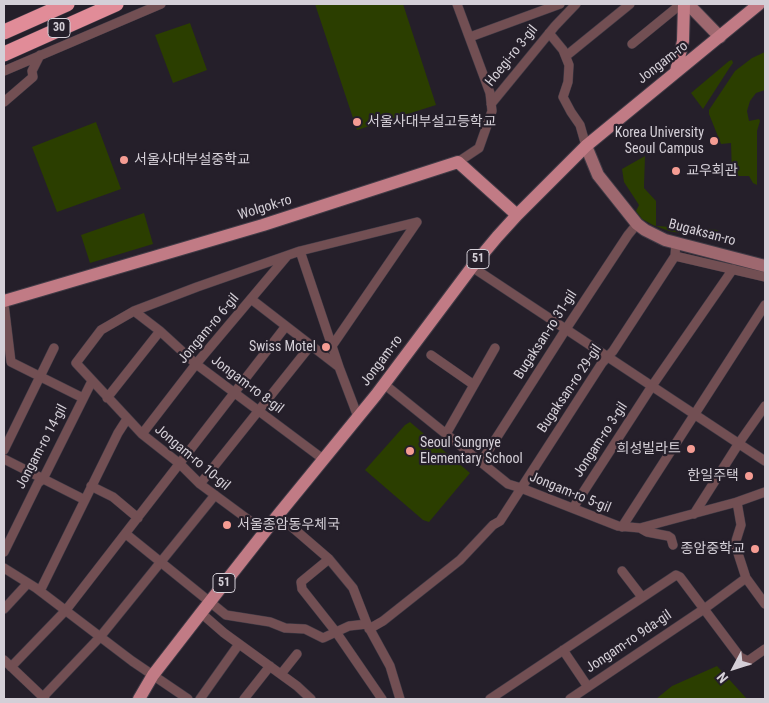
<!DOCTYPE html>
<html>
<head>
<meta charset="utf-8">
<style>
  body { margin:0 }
  #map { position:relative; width:769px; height:703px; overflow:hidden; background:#251f2a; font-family:"Roboto Condensed",sans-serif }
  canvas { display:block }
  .frame { position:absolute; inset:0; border:5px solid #d4cfd7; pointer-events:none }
  .north { position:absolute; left:709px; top:643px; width:50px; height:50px; -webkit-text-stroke:4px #251f2a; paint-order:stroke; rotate:230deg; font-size:14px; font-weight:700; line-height:20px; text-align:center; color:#d4cfd7 }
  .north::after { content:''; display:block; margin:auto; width:18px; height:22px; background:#d4cfd7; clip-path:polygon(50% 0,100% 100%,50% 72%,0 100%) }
</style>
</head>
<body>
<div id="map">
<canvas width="769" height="703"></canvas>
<div class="frame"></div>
<div class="north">N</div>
</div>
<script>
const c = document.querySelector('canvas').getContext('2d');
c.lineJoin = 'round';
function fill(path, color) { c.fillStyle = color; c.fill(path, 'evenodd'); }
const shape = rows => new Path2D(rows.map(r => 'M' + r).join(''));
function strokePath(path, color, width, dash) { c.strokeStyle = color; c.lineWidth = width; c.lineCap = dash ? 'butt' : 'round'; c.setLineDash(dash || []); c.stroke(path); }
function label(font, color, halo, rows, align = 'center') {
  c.font = font + ' "Roboto Condensed","Noto Sans KR",sans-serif'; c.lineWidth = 4.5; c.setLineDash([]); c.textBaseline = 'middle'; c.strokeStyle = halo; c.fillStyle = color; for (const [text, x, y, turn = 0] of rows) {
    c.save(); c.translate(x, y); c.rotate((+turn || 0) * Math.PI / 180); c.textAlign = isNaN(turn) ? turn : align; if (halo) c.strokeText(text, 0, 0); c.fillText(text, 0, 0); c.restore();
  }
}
const green = shape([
  [315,4,403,4,436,105,357,130],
  [190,23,207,70,173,83,155,35],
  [765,52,765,90,756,93,750,101,747,111,749,121,759,119,760,121,757,131,757,185,753,183,749,176,739,176,732,173,731,143,721,144,709,114,709,110,735,71,752,58],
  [732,60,733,63,730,67,703,109,691,93,729,61],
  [96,122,121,189,57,212,32,147],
  [645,156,644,185,644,188,656,201,656,226,718,230,716,240,669,231,653,225,642,219,636,211,639,205,624,182,622,169],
  [144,213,153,244,90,263,81,235],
  [410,422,470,473,429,522,423,520,365,470,405,425],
  [717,666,747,699,656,699,672,686]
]);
const pier = shape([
  [73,4,104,4,102,6,39,29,4,46,4,33]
]);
const street = shape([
  [457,4,490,93,492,111,479,148,458,162],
  [549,33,563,50,569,65,568,82,563,97,571,112,580,125,586,146],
  [470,37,560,4],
  [632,44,681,4],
  [566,56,630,4],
  [4,71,161,4],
  [4,102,33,77,32,71,40,55],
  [491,104,555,26,576,4],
  [676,242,675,256,765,277],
  [300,251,339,367],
  [472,267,765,461],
  [251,299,339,367,358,417],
  [4,304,11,362,83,398],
  [134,311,160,331,196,364,323,459],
  [431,355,474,385],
  [384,384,508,484,521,488,618,526,640,528,737,502,765,492],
  [107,398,160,331],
  [142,434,196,364,287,256],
  [446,434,495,348],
  [4,450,54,348],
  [4,459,85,500],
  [481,462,566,329,628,235,637,224],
  [200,484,311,345],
  [91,486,113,497,138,518],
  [573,508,652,386,733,269],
  [694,514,739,443,765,406],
  [278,515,329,559,353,588,367,624,390,666,400,699],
  [622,527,765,305],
  [640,528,647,532,668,536,671,538,673,545],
  [265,532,200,484,180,464,142,434,76,363,101,330,134,311,197,287,300,251,417,222,332,346],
  [126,534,226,615,270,622,285,628,305,629,323,638,349,626,367,624],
  [4,552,38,483,43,479,92,381],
  [329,559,301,582,302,589,336,632,382,699],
  [4,568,36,588,132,661,188,699],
  [622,571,642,597],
  [746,578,765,604],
  [40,591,118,433,127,419],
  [4,609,28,583],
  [201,613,224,633,297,686,311,699],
  [369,629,383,621,460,560,493,525,500,521,602,363,613,351,675,256],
  [563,650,588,687],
  [4,660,45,699],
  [11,667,66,610,286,326],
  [281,674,297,654],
  [43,697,100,637,215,495],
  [200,699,239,644],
  [244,699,270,666],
  [490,699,676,575,680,577,740,657,748,661,765,649],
  [570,699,704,609,746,578,735,544,741,525,737,502]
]);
const secondary = shape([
  [688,4,720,37],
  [586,146,598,175,637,224,645,230,665,240,765,266]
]);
const primary = shape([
  [676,71,683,41,684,4],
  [4,301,263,225,458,162,517,215],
  [139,699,153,675,201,613,278,515,376,395,472,267,497,237,517,215,586,146,759,4]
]);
const highway = shape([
  [4,32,67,4],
  [4,54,116,4]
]);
const markers = [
  [357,122,5,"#f59c93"],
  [714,141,5,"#f59c93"],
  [124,160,5,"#f59c93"],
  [676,171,5,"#f59c93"],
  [326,347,5,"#f59c93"],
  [691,449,5,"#f59c93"],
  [410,451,5,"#f59c93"],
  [749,476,5,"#f59c93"],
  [227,525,5,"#f59c93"],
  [755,549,5,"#f59c93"]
];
const shields = [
  [59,28,22],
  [478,259,22],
  [224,583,22]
];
const shieldNames = [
  ["30",59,28],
  ["51",478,259],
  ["51",224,583]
];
const streetNames = [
  ["Hoegi-ro 3-gil",512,56,-51],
  ["Jongam-ro",663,63,-38],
  ["Wolgok-ro",265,208,-17],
  ["Bugaksan-ro",702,233,15],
  ["Jongam-ro 6-gil",209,329,-50],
  ["Bugaksan-ro 31-gil",546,335,-57],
  ["Jongam-ro",382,361,-53],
  ["Jongam-ro 8-gil",247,385,37],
  ["Bugaksan-ro 29-gil",570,389,-56],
  ["Jongam-ro 3-gil",601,440,-57],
  ["Jongam-ro 14-gil",42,447,-62],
  ["Jongam-ro 10-gil",192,458,40],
  ["Jongam-ro 5-gil",570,493,22],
  ["Jongam-ro 9da-gil",629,642,-34]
];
const poiNames = [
  ["서울사대부설고등학교",367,122],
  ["Korea University",704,133,"right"],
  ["Seoul Campus",704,149,"right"],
  ["서울사대부설중학교",134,160],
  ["교우회관",686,171],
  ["Swiss Motel",316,347,"right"],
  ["Seoul Sungnye",420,443],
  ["Elementary School",420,459],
  ["희성빌라트",681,449,"right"],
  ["한일주택",739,476,"right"],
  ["서울종암동우체국",237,525],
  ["종암중학교",745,549,"right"]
];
fill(green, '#2b3e00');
fill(pier, '#251f2a');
strokePath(street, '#413b46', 10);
strokePath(secondary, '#413b46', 14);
strokePath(primary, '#413b46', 14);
strokePath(highway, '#413b46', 16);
strokePath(street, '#724f53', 9);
strokePath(secondary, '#9e686f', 12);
strokePath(primary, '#c17b85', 12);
strokePath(highway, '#e18c98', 15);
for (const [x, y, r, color] of markers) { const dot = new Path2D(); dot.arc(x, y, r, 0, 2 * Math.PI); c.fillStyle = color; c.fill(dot); strokePath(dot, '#251f2a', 2); }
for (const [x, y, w] of shields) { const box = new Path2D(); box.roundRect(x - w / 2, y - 9.5, w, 19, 4); c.fillStyle = '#251f2a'; c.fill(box); strokePath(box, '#d4cfd7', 1); }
label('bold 12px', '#d4cfd7', null, shieldNames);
label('14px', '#d4cfd7', '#251f2a', streetNames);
label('14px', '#d4cfd7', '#251f2a', poiNames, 'left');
</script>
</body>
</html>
